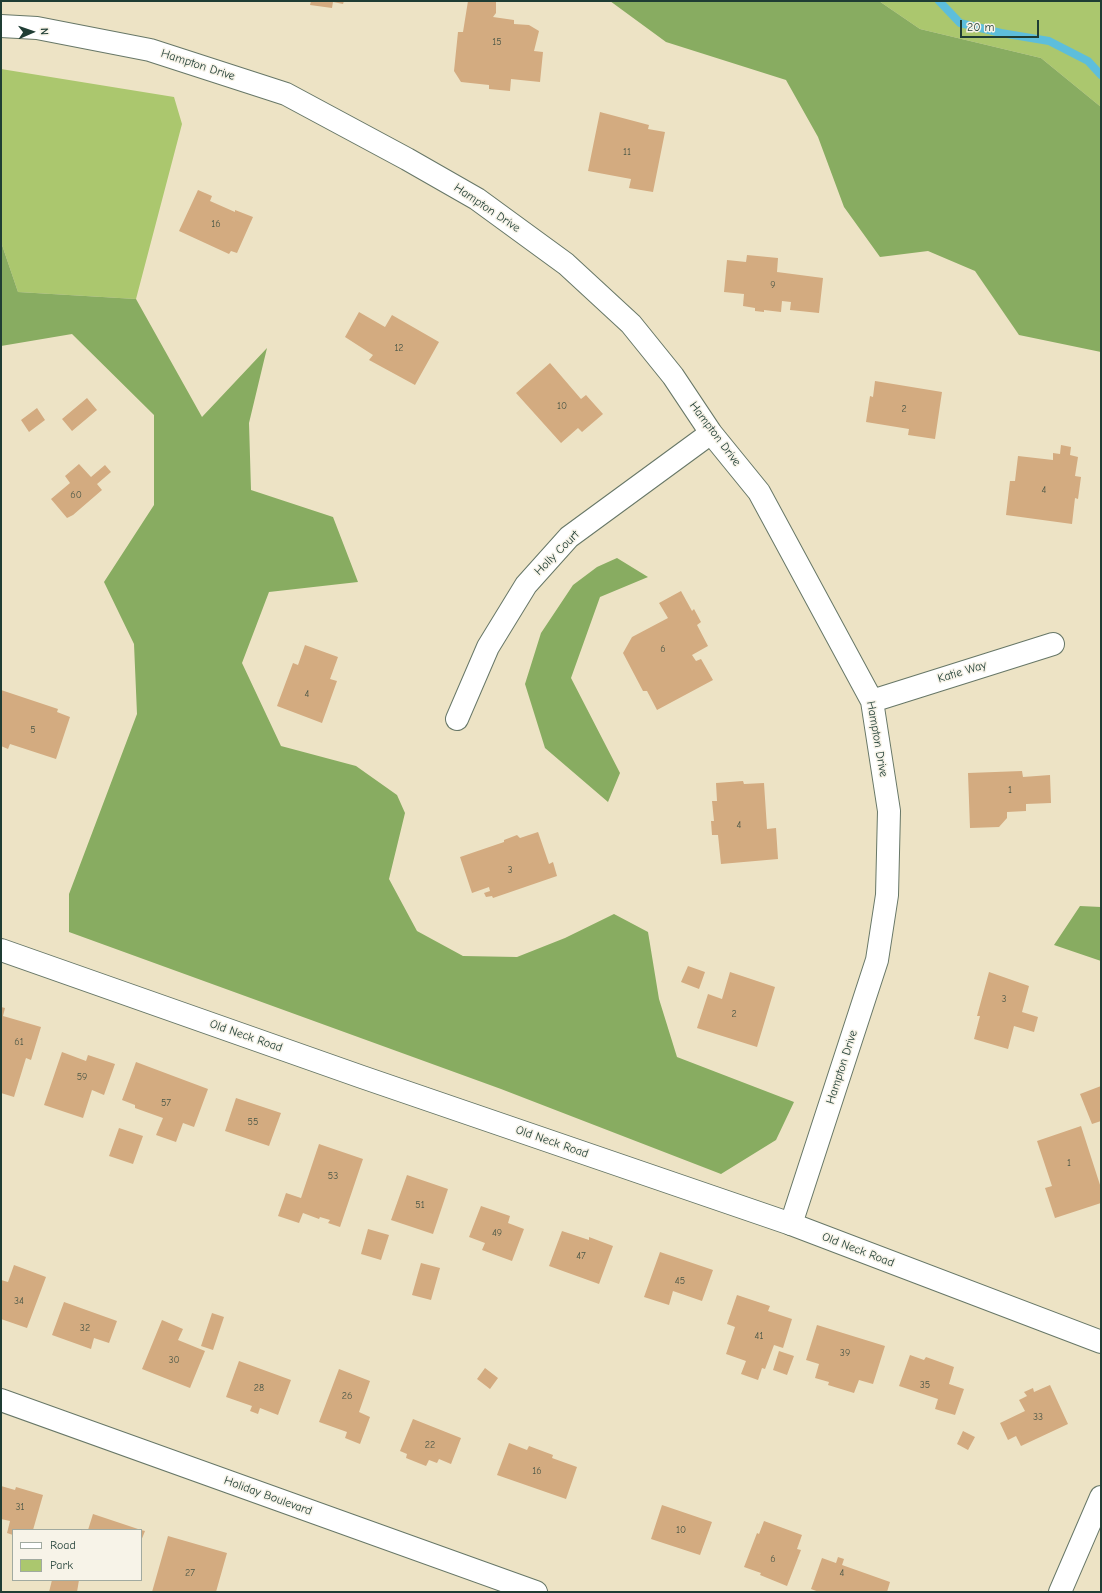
<!DOCTYPE html>
<html>
<head>
<meta charset="utf-8">
<style>
  body { margin:0 }
  #map { position:relative; width:1102px; height:1593px; overflow:hidden; background:#ede3c5; font-family:"Comic Neue",sans-serif }
  canvas { display:block }
  .frame { position:absolute; inset:0; border:2px solid #1f3d34; pointer-events:none }
  .legend { position:absolute; left:12px; top:1529px; width:130px; height:52px; box-sizing:border-box; background:#f7f3e8; border:1px solid #a1aaa0; margin:0; padding:5px 7px; list-style:none; font-size:12px; color:#1f3d34 }
  .legend li { display:flex; align-items:center; gap:8px; height:20px }
  .legend b { width:20px; border:1px solid #a1aaa0 }
  .north { position:absolute; left:12px; top:12px; width:40px; height:40px; -webkit-text-stroke:3px #f7f3e8; paint-order:stroke; rotate:88deg; font-size:11px; font-weight:700; line-height:16px; text-align:center; color:#1f3d34 }
  .north::after { content:''; display:block; margin:auto; width:14px; height:18px; background:#1f3d34; clip-path:polygon(50% 0,100% 100%,50% 72%,0 100%) }
  .scale { position:absolute; left:960px; top:20px; width:79px; height:18px; box-sizing:border-box; border:2px solid #1f3d34; border-top:0; padding-left:5px; font-size:12px; line-height:14px; white-space:nowrap; color:#1f3d34; -webkit-text-stroke:3px #f7f3e8; paint-order:stroke }
</style>
</head>
<body>
<div id="map">
<canvas width="1102" height="1593"></canvas>
<div class="frame"></div>
<ul class="legend">
<li><b style="height:5px;background:#fff"></b>Road</li>
<li><b style="height:11px;background:#abc76e"></b>Park</li>
</ul>
<div class="north">N</div>
<div class="scale">20 m</div>
</div>
<script>
const c = document.querySelector('canvas').getContext('2d');
c.lineJoin = 'round';
function fill(path, color) { c.fillStyle = color; c.fill(path, 'evenodd'); }
const shape = rows => new Path2D(rows.map(r => 'M' + r).join(''));
function strokePath(path, color, width, dash) { c.strokeStyle = color; c.lineWidth = width; c.lineCap = dash ? 'butt' : 'round'; c.setLineDash(dash || []); c.stroke(path); }
function label(font, color, halo, rows, align = 'center') {
  c.font = font + ' "Comic Neue",sans-serif'; c.lineWidth = 3; c.setLineDash([]); c.textBaseline = 'middle'; c.strokeStyle = halo; c.fillStyle = color; for (const [text, x, y, turn = 0] of rows) {
    c.save(); c.translate(x, y); c.rotate((+turn || 0) * Math.PI / 180); c.textAlign = isNaN(turn) ? turn : align; if (halo) c.strokeText(text, 0, 0); c.fillText(text, 0, 0); c.restore();
  }
}
const green = shape([
  [879,1,1101,1,1101,107,1041,58,920,29],
  [1,69,174,97,182,124,136,299,18,292,1,242]
]);
const forest = shape([
  [610,1,879,1,920,29,1041,58,1101,107,1101,352,1019,335,975,271,928,251,880,257,844,207,818,137,786,80,666,42],
  [1,242,18,292,136,299,202,417,267,348,249,423,251,490,333,517,358,582,269,592,242,663,281,746,356,766,397,795,405,813,389,879,417,931,463,956,517,957,565,938,614,914,648,932,659,999,677,1057,794,1102,776,1140,721,1174,501,1089,69,932,69,894,137,714,134,644,104,582,154,505,154,415,72,334,1,346],
  [617,558,648,577,600,597,571,678,620,773,608,802,545,748,525,684,541,633,573,585,597,567],
  [1080,906,1101,907,1101,961,1054,945]
]);
const stream = shape([
  [939,1,960,23,1001,33,1049,41,1088,61,1101,75]
]);
const building = shape([
  [311,1,344,1,343,4,333,2,332,8,310,5],
  [468,1,496,1,496,13,493,17,514,20,514,24,529,25,539,31,534,51,543,52,540,82,511,79,510,91,489,89,489,85,461,82,454,71,458,32,463,32],
  [600,112,649,125,648,129,665,132,653,192,629,188,631,179,588,171],
  [198,190,212,196,210,201,235,212,235,210,253,217,237,253,231,251,229,254,179,231],
  [747,255,778,258,777,272,823,278,819,313,790,310,791,302,782,301,781,312,764,310,764,312,755,311,755,308,743,306,744,294,724,292,727,260,746,262],
  [359,312,385,327,392,315,439,342,415,385,369,360,373,355,345,337],
  [550,363,581,399,586,395,603,414,582,432,578,428,561,443,516,393],
  [875,381,942,392,935,439,908,435,909,429,866,422,870,396,873,397],
  [87,398,97,410,72,431,62,419],
  [37,408,45,420,29,432,21,420],
  [1061,445,1071,447,1070,455,1078,457,1075,476,1081,477,1078,499,1075,498,1072,524,1006,515,1010,481,1015,481,1018,456,1053,460,1053,453,1060,454],
  [79,464,91,477,105,465,111,472,97,484,102,490,73,515,67,518,51,499,70,483,65,476],
  [681,591,692,611,694,609,701,622,697,625,708,646,692,655,696,661,701,659,713,680,657,710,647,691,643,691,623,653,632,637,668,618,659,603],
  [305,645,338,657,330,679,337,681,322,723,277,706,293,663,298,665],
  [1,690,58,709,57,712,70,717,56,759,10,744,8,749,1,746],
  [1022,771,1023,777,1050,775,1051,803,1026,804,1026,811,1007,812,1007,818,999,827,970,828,968,773],
  [743,781,744,784,764,783,767,829,776,828,778,859,721,864,718,835,712,835,711,821,714,821,712,801,717,801,716,783],
  [538,832,549,864,553,862,557,876,493,898,492,896,486,897,484,893,490,891,489,887,472,893,460,857,504,842,504,840,517,835,520,838],
  [688,966,705,972,699,989,681,982],
  [730,972,775,987,757,1047,697,1028,708,994,722,999],
  [989,972,1029,986,1022,1012,1038,1017,1034,1032,1014,1026,1008,1049,974,1039,980,1016,977,1016],
  [1,1007,5,1008,3,1016,41,1027,31,1060,26,1058,14,1097,1,1093],
  [62,1052,86,1061,88,1055,115,1064,104,1095,92,1090,83,1118,44,1105],
  [136,1062,208,1089,194,1127,183,1123,176,1142,156,1135,163,1118,135,1108,135,1105,122,1100],
  [1101,1086,1101,1121,1092,1124,1080,1094],
  [236,1098,281,1113,269,1146,225,1131],
  [1081,1126,1101,1188,1101,1203,1055,1218,1045,1188,1052,1186,1037,1141],
  [119,1128,143,1136,133,1164,109,1156],
  [319,1144,363,1159,340,1227,328,1223,330,1220,320,1217,319,1219,303,1213,299,1223,278,1216,286,1193,301,1198],
  [407,1175,448,1189,433,1234,391,1220],
  [481,1206,510,1216,508,1223,524,1229,512,1261,482,1250,485,1243,469,1237],
  [368,1229,389,1235,381,1260,361,1254],
  [562,1231,589,1240,589,1237,613,1246,599,1284,549,1266],
  [660,1252,713,1270,702,1301,673,1291,669,1305,644,1297],
  [421,1263,440,1268,431,1300,412,1295],
  [14,1265,46,1277,27,1328,1,1319,1,1280,8,1282],
  [737,1295,770,1306,768,1311,792,1319,783,1348,774,1345,765,1369,762,1368,758,1380,741,1374,746,1361,726,1354,735,1327,727,1324],
  [64,1302,117,1321,109,1343,94,1338,91,1349,52,1335],
  [212,1313,224,1317,213,1350,201,1346],
  [162,1320,183,1329,178,1340,205,1351,190,1388,142,1369],
  [817,1325,885,1346,873,1384,859,1380,854,1393,828,1385,829,1382,815,1378,819,1364,806,1360],
  [779,1351,794,1356,787,1375,773,1370],
  [910,1355,924,1360,926,1357,954,1367,949,1384,964,1389,955,1415,935,1409,938,1399,899,1386],
  [239,1361,291,1380,278,1415,260,1408,258,1414,250,1411,252,1406,226,1397],
  [485,1368,498,1378,490,1389,477,1379],
  [339,1369,370,1381,359,1412,370,1417,360,1444,345,1438,347,1432,319,1422],
  [1050,1385,1068,1424,1021,1446,1016,1436,1008,1440,1000,1423,1025,1411,1019,1400,1027,1396,1024,1392,1033,1388,1034,1392],
  [413,1419,461,1438,451,1464,439,1459,437,1463,429,1460,426,1466,406,1458,407,1454,400,1451],
  [963,1431,975,1437,968,1450,957,1444],
  [509,1443,527,1450,529,1446,553,1455,552,1458,577,1467,566,1499,497,1475],
  [1,1486,15,1490,16,1487,43,1495,33,1530,13,1530,13,1535,7,1533,10,1521,1,1519],
  [662,1505,712,1522,700,1555,651,1539],
  [93,1514,141,1530,88,1530],
  [764,1521,802,1535,797,1549,801,1550,787,1586,760,1575,761,1573,744,1567,757,1533,759,1534],
  [141,1530,145,1531,141,1541],
  [168,1536,227,1553,216,1592,152,1592],
  [838,1557,844,1559,842,1565,890,1582,887,1592,819,1592,811,1589,822,1558,836,1563],
  [52,1580,79,1580,77,1592,49,1592]
]);
const minor = shape([
  [1,26,37,28,150,50,286,94,407,159,477,199,566,264,631,324,673,376,711,433,759,492,872,701,889,811,887,895,877,960,791,1224],
  [872,701,1053,644],
  [457,719,488,647,526,585,569,537,711,433],
  [1,1400,536,1592],
  [1060,1592,1101,1497]
]);
const tertiary = shape([
  [1,950,362,1077,791,1224,1101,1342]
]);
const numberNames = [
  ["15",497,42],
  ["11",627,152],
  ["16",216,224],
  ["9",773,285],
  ["12",399,348],
  ["10",562,406],
  ["2",904,409],
  ["4",1044,490],
  ["60",76,495],
  ["6",663,649],
  ["4",307,694],
  ["5",33,730],
  ["1",1010,790],
  ["4",739,825],
  ["3",510,870],
  ["3",1004,999],
  ["2",734,1014],
  ["61",19,1042],
  ["59",82,1077],
  ["57",166,1103],
  ["55",253,1122],
  ["1",1069,1163],
  ["53",333,1176],
  ["51",420,1205],
  ["49",497,1233],
  ["47",581,1256],
  ["45",680,1281],
  ["34",19,1301],
  ["32",85,1328],
  ["41",759,1336],
  ["39",845,1353],
  ["30",174,1360],
  ["35",925,1385],
  ["28",259,1388],
  ["26",347,1396],
  ["33",1038,1417],
  ["22",430,1445],
  ["16",537,1471],
  ["31",20,1507],
  ["10",681,1530],
  ["6",773,1559],
  ["27",190,1573],
  ["4",842,1573]
];
const streetNames = [
  ["Hampton Drive",198,65,18],
  ["Hampton Drive",487,208,34],
  ["Hampton Drive",715,434,53],
  ["Holly Court",557,553,-45],
  ["Katie Way",962,672,-17],
  ["Hampton Drive",877,739,80],
  ["Old Neck Road",246,1036,19],
  ["Hampton Drive",842,1067,-72],
  ["Old Neck Road",552,1142,19],
  ["Old Neck Road",858,1250,21],
  ["Holiday Boulevard",268,1496,20]
];
fill(green, '#abc76e');
fill(forest, '#88ac61');
strokePath(stream, '#5dbedb', 8);
fill(building, '#d3ab80');
strokePath(minor, '#677767', 24);
strokePath(tertiary, '#677767', 24);
strokePath(minor, '#fff', 22);
strokePath(tertiary, '#fff', 22);
label('10px', '#4c5847', null, numberNames);
label('12px', '#1f3d34', '#f7f3e8', streetNames);
</script>
</body>
</html>
